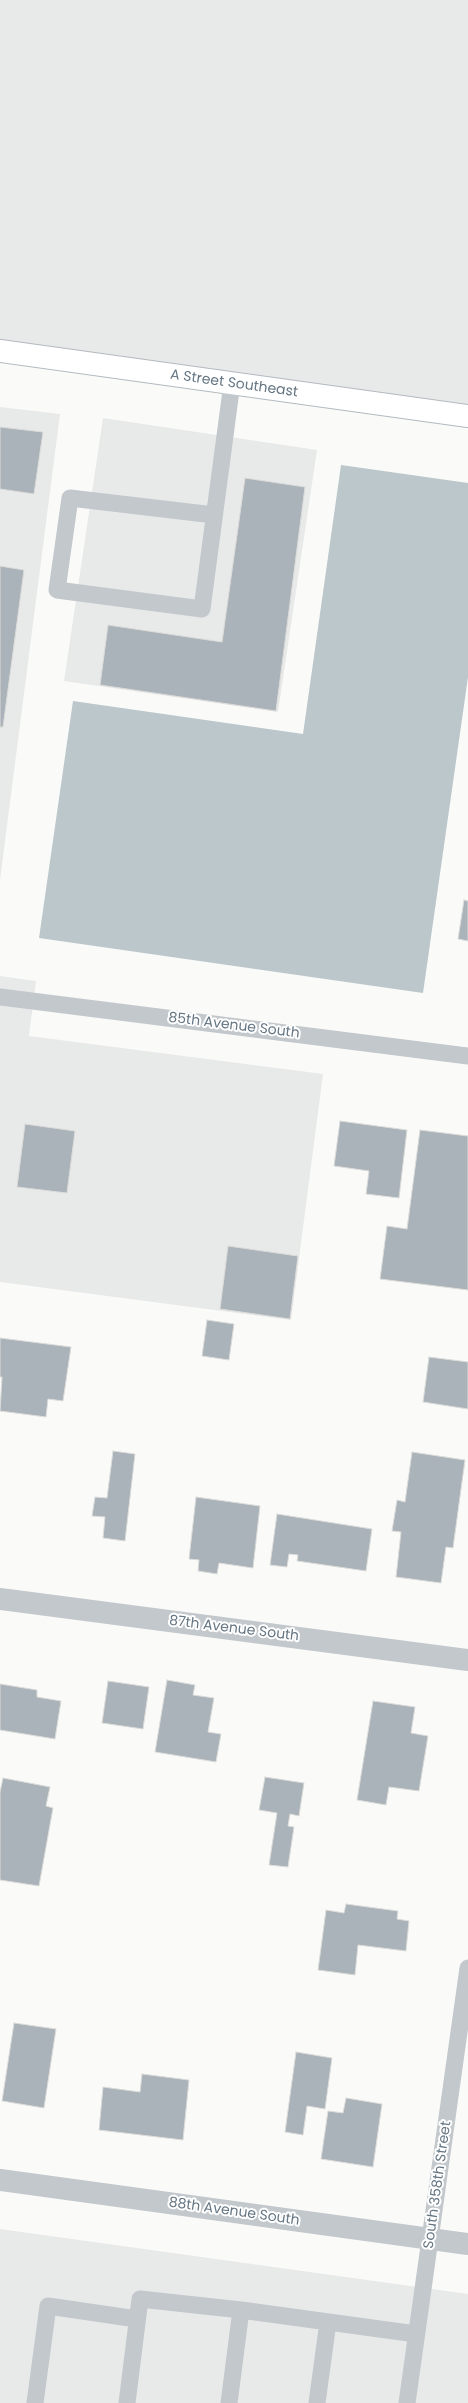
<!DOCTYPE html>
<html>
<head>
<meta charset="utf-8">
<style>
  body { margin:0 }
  canvas { display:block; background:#fafaf8 }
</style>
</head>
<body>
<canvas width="468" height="2403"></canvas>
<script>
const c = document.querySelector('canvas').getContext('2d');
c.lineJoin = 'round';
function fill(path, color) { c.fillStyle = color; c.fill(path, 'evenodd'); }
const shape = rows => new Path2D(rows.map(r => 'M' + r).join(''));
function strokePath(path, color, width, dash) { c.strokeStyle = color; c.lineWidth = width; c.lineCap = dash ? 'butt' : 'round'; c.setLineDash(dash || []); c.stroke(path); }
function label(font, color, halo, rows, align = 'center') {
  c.font = font + ' Poppins,sans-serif'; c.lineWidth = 4; c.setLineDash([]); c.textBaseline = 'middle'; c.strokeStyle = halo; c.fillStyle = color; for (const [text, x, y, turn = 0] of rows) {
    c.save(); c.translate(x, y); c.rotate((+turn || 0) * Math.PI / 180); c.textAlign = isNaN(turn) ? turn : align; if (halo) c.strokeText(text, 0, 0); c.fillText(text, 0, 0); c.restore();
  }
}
const built = shape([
  [0,0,468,0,468,416,0,351],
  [0,407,60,414,0,880],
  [103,418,317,450,278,712,64,681],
  [0,976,36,981,29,1036,323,1074,291,1320,0,1282],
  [0,2229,468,2294,468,2403,0,2403]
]);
const water = shape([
  [341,465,468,483,468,677,423,993,39,938,73,701,303,734]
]);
const building = shape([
  [0,427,43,432,34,494,0,489,0,427],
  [245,478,305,487,276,711,100,685,108,625,222,642,245,478],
  [0,566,24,570,3,727,0,727,0,566],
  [464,900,468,901,468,941,458,939,464,900],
  [340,1121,407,1130,399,1198,366,1194,369,1171,334,1166,340,1121],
  [25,1124,75,1131,67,1193,17,1187,25,1124],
  [420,1130,468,1136,468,1290,380,1279,387,1226,407,1229,420,1130],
  [228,1246,298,1256,290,1319,220,1309,228,1246],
  [207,1320,234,1324,229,1360,202,1356,207,1320],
  [0,1338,71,1347,63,1401,48,1399,46,1417,0,1411,2,1377,0,1377,0,1338],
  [429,1357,468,1362,468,1409,423,1402,429,1357],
  [113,1451,135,1454,125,1541,103,1538,105,1517,92,1516,95,1497,107,1498,113,1451],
  [412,1452,465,1460,453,1548,446,1547,441,1583,396,1577,401,1532,392,1531,397,1500,405,1502,412,1452],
  [196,1497,260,1506,253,1568,219,1563,217,1574,198,1571,199,1560,189,1559,196,1497],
  [277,1514,372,1529,366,1571,297,1561,298,1555,289,1554,287,1567,270,1565,277,1514],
  [167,1680,195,1685,193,1695,214,1698,208,1732,221,1734,216,1762,155,1752,167,1680],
  [108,1681,149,1687,143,1729,102,1723,108,1681],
  [0,1684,37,1690,37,1697,61,1701,55,1739,0,1730,0,1684],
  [373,1701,415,1707,411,1733,428,1736,419,1791,389,1787,386,1805,357,1800,373,1701],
  [265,1777,304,1783,299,1816,290,1814,288,1826,294,1827,288,1867,269,1865,277,1813,259,1810,265,1777],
  [3,1778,50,1787,46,1806,53,1808,39,1886,0,1880,0,1792,3,1778],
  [346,1904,398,1911,397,1919,409,1921,406,1951,358,1945,355,1975,318,1970,326,1910,344,1913,346,1904],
  [14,2023,56,2029,44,2108,2,2101,14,2023],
  [296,2052,332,2058,325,2109,307,2106,303,2135,285,2132,296,2052],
  [142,2074,189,2080,183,2140,99,2130,103,2087,140,2092,142,2074],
  [346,2098,382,2104,373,2167,321,2159,328,2111,343,2113,346,2098]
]);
const service = shape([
  [214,515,70,498,57,590,202,609,232,383],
  [0,997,468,1056],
  [35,2403,48,2306,137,2319],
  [127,2403,140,2299,241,2310],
  [229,2403,241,2310,416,2334],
  [317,2403,328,2322],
  [407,2403,468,1968]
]);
const minor = shape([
  [0,1599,468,1660],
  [0,2180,468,2244]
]);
const secondary = shape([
  [0,351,468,416]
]);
const streetNames = [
  ["A Street Southeast",234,384,8],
  ["85th Avenue South",234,1026,7],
  ["87th Avenue South",234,1629,7],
  ["South 358th Street",438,2185,-82],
  ["88th Avenue South",234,2212,8]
];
fill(built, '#e8e9e9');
fill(water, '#bbc7cb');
fill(building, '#aab3b9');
strokePath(building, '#dcdcda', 1);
strokePath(secondary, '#b3babf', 24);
strokePath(service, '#c3c8cc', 17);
strokePath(minor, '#c3c8cc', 22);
strokePath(secondary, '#fff', 22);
label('14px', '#657683', '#fff', streetNames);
</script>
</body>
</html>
